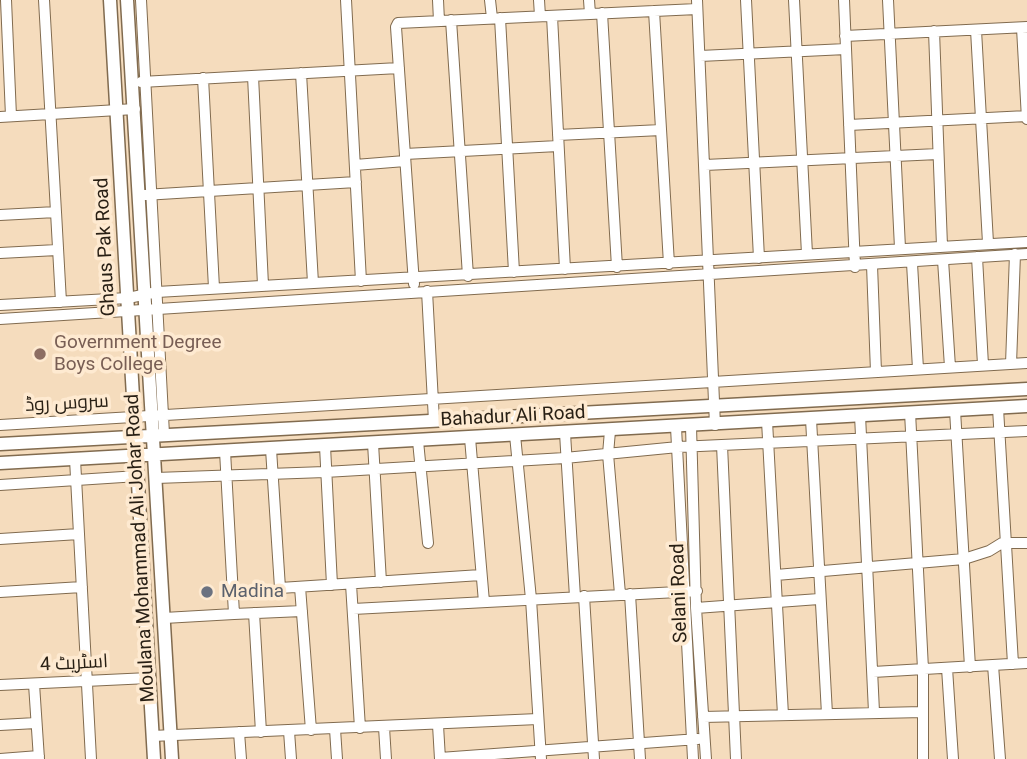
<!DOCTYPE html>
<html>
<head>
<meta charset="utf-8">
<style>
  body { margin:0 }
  canvas { display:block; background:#f5dcbd }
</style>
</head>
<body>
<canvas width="1027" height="759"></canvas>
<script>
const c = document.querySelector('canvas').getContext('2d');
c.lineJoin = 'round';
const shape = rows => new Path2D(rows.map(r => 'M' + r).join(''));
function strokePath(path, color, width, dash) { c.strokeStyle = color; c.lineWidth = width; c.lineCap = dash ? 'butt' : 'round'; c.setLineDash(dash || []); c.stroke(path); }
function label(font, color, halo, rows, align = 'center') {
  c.font = font + ' Roboto,Cairo,sans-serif'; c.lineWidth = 7; c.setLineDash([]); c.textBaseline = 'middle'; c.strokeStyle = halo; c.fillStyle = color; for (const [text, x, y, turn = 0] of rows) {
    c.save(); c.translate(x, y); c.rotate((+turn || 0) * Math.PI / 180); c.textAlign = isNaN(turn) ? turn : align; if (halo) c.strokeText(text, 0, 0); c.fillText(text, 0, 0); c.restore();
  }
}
const minor = shape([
  [6,0,11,116],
  [141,0,164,434],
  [346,0,361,281],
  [438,0,439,21],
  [490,0,492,18],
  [539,0,540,16],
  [589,0,590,14],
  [697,0,715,425],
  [746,0,759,258],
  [794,0,807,254],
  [844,0,855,267],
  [888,0,900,248],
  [654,11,669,264],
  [602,13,617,267],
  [552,16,565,269],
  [500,18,514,272],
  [451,20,468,276],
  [1022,28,1027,119],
  [976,30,988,243],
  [934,31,942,246],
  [845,36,1027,27],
  [700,56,846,49],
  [301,73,313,283],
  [253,76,263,285],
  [203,78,214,288],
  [141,82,399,68],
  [0,117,135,109],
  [849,125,1027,116],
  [558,135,661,130],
  [405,154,558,146],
  [355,165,405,161],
  [705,165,938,154],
  [144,195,356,182],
  [56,212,61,302],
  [0,215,56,212,44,0],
  [0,253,57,250],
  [977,257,983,365],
  [943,260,950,367],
  [912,263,918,369],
  [872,265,876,372],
  [414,284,396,27,398,23,697,9],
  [427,291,434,421],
  [0,305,128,298,157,292,1027,242],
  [0,319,1027,254],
  [1011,364,1015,254],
  [998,408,1013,664],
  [955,410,970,667],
  [910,412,923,669,923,759],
  [860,415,874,712],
  [811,419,827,714],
  [767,421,783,715],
  [0,425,1027,363],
  [691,426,696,608,706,759],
  [676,427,693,759],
  [610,431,608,454,620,594],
  [565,433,575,597],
  [515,435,531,599,541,759],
  [470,438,484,602],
  [418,441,428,543],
  [373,443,381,582],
  [722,445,736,759],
  [325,446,332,585],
  [271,449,280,588,481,575],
  [225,451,234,614,302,611],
  [75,459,91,759],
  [156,478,325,472,565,458,678,447,1027,431],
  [0,485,138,476],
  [0,539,79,534],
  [776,575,964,559,989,551,1002,543,1027,543],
  [351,584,360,728],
  [300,587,311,730],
  [0,592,82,587],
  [630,594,640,759],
  [584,596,594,759],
  [696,608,819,599],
  [353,609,697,591],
  [254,613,261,732],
  [164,618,234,614],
  [993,665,1000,759],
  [947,668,953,759],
  [873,672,1027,663],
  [34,684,39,759],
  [0,685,149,678],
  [703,717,923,712],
  [0,725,36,723],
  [438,725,440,759],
  [384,727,386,759],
  [335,729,337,759],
  [289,731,291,759],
  [239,732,241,759],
  [152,736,538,719],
  [440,758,698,739],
  [0,759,39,756]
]);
const major = shape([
  [110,0,154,759],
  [127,0,172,759],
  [0,444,1027,389],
  [0,463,1027,406]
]);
const markers = [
  [40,354,7,"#8d6e63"],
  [207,592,7,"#6b7280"]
];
const streetNames = [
  ["Ghaus Pak Road",106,247,-93],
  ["سروس روڈ",67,404,-3],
  ["Bahadur Ali Road",513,417,-3],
  ["Moulana Mohammad Ali Johar Road",141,548,-93],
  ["Selani Road",680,593,-92],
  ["اسٹریٹ 4",74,664,-3]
];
const educationNames = [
  ["Government Degree",54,343],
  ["Boys College",54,365]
];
const worshipNames = [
  ["Madina",221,592]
];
strokePath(minor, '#816b4f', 12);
strokePath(major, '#816b4f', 15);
strokePath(minor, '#fff', 10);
strokePath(major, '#fff', 12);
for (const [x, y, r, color] of markers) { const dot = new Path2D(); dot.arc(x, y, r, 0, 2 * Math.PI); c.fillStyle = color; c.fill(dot); strokePath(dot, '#feead1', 2.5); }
label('19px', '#281f14', '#feead1', streetNames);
label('19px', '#785e54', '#feead1', educationNames, 'left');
label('19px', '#5b616d', '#feead1', worshipNames, 'left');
</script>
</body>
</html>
